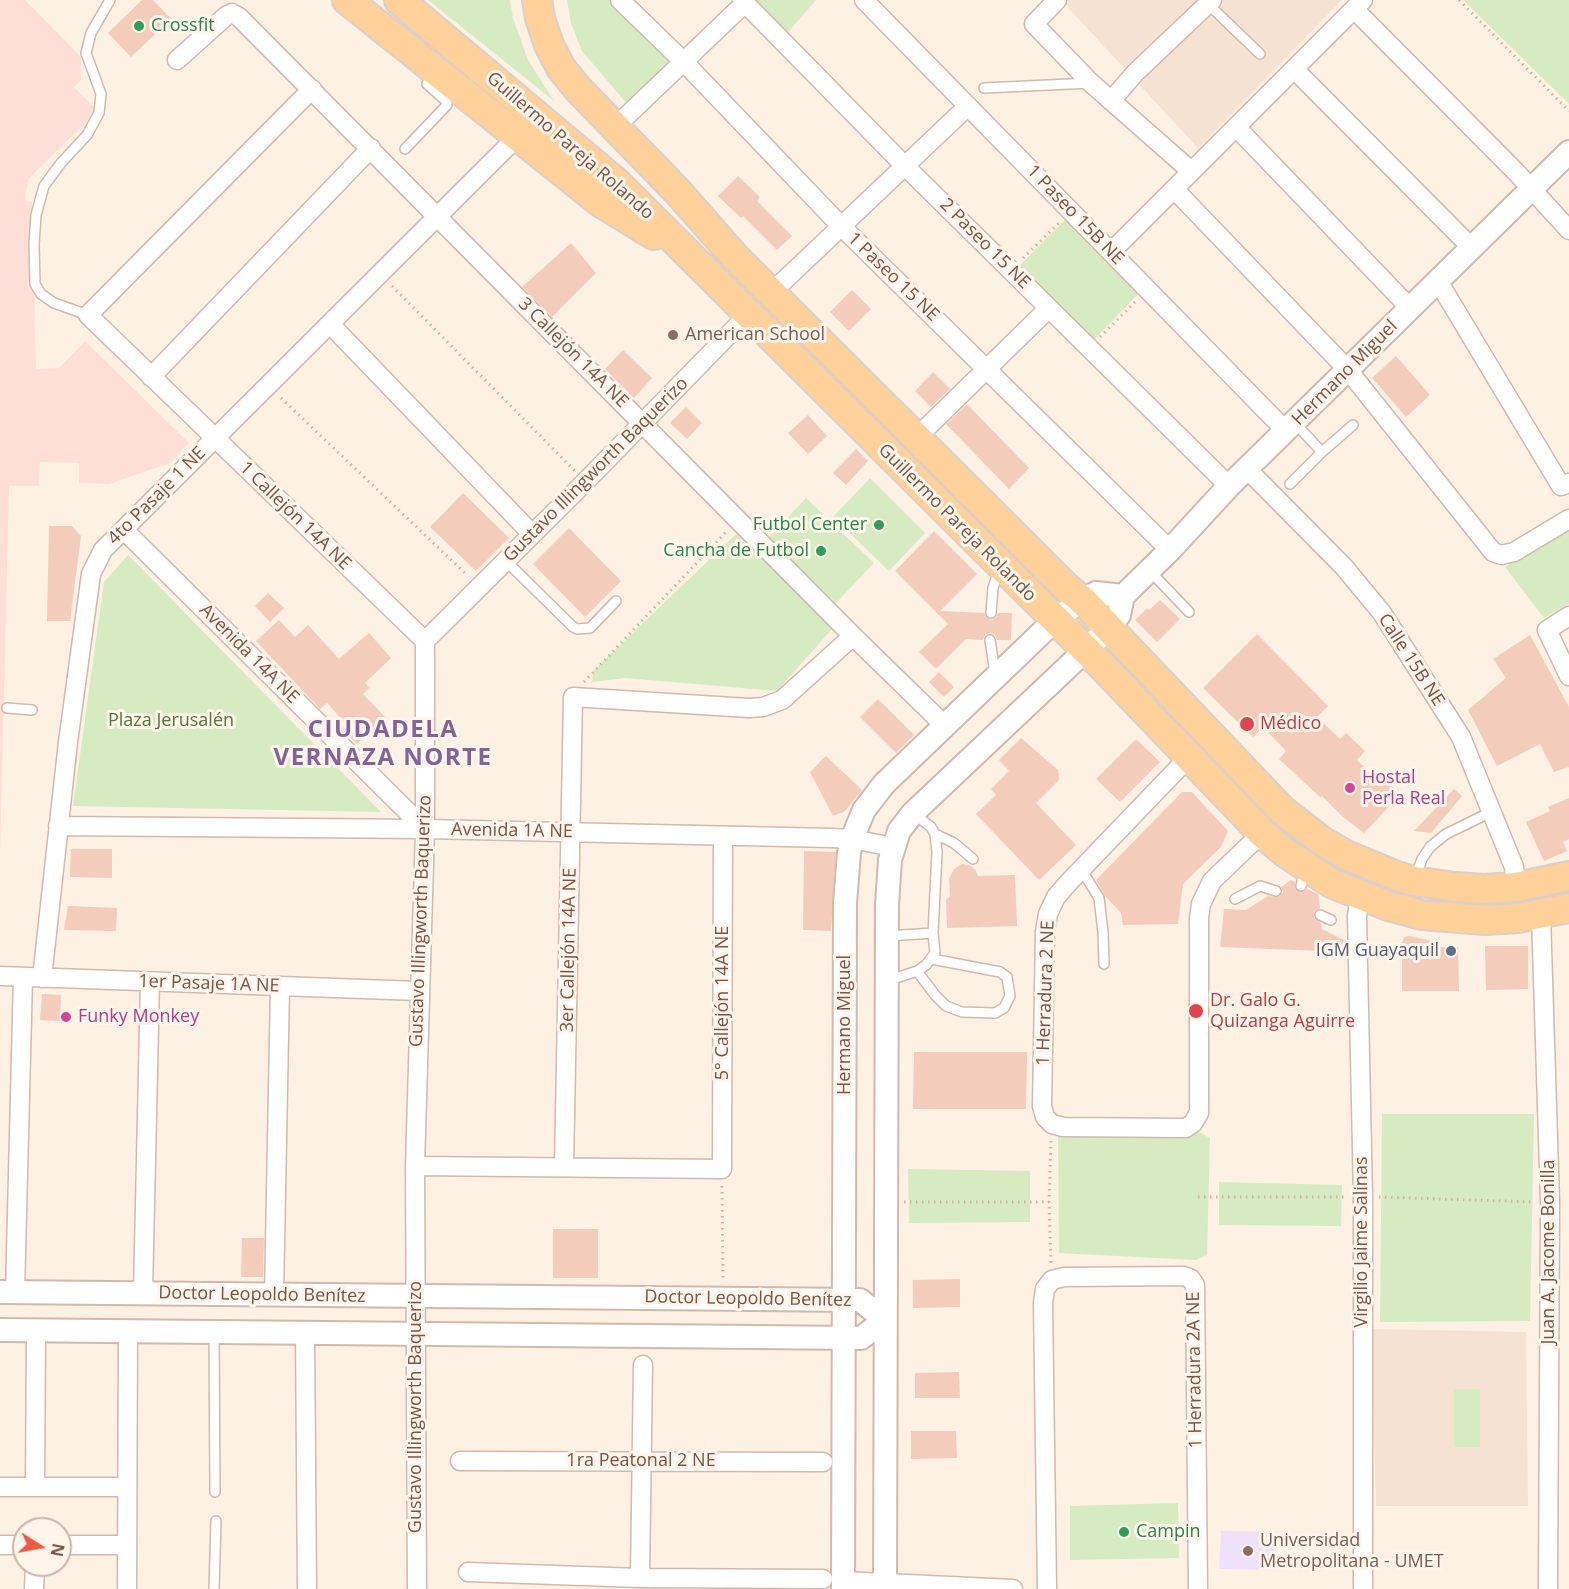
<!DOCTYPE html>
<html>
<head>
<meta charset="utf-8">
<style>
  body { margin:0 }
  #map { position:relative; width:1569px; height:1589px; overflow:hidden; background:#fdf1e4; font-family:"Open Sans",sans-serif }
  canvas { display:block }
  .north { position:absolute; left:12px; top:1517px; width:60px; height:60px; box-sizing:border-box; background:#fff5eb; border:2px solid #c9b5aa; border-radius:50%; rotate:101deg; font-size:16px; font-weight:700; line-height:24px; text-align:center; color:#775548 }
  .north::after { content:''; display:block; margin:auto; width:21px; height:27px; background:#eb5a45; clip-path:polygon(50% 0,100% 100%,50% 72%,0 100%) }
</style>
</head>
<body>
<div id="map">
<canvas width="1569" height="1589"></canvas>
<div class="north">N</div>
</div>
<script>
const c = document.querySelector('canvas').getContext('2d');
c.lineJoin = 'round';
function fill(path, color) { c.fillStyle = color; c.fill(path, 'evenodd'); }
const shape = rows => new Path2D(rows.map(r => 'M' + r).join(''));
function strokePath(path, color, width, dash) { c.strokeStyle = color; c.lineWidth = width; c.lineCap = dash ? 'butt' : 'round'; c.setLineDash(dash || []); c.stroke(path); }
function label(font, color, halo, rows, align = 'center') {
  c.font = font + ' "Open Sans",sans-serif'; c.lineWidth = 6; c.setLineDash([]); c.textBaseline = 'middle'; c.strokeStyle = halo; c.fillStyle = color; for (const [text, x, y, turn = 0] of rows) {
    c.save(); c.translate(x, y); c.rotate((+turn || 0) * Math.PI / 180); c.textAlign = isNaN(turn) ? turn : align; if (halo) c.strokeText(text, 0, 0); c.fillText(text, 0, 0); c.restore();
  }
}
const residential = shape([
  [1061,0,1342,0,1198,148],
  [1371,1329,1526,1332,1528,1506,1376,1506]
]);
const commercial = shape([
  [0,0,25,0,81,57,81,80,74,87,98,111,28,179,25,200,32,202,36,369,59,368,85,341,189,443,170,463,109,484,79,483,79,463,40,462,39,486,9,486,0,857]
]);
const education = shape([
  [1221,1531,1276,1532,1277,1570,1219,1569]
]);
const green = shape([
  [428,0,510,0,513,18,528,60,554,101],
  [567,0,613,0,673,59,628,105,582,51,571,23],
  [750,0,816,0,784,37],
  [1463,0,1569,0,1569,104],
  [1070,215,1143,289,1089,345,1015,270],
  [870,478,925,533,889,571,833,517],
  [806,498,874,563,836,603,768,538],
  [1569,527,1569,604,1544,618,1505,567],
  [736,534,833,628,777,691,625,678,592,682,593,671],
  [128,555,381,812,73,806,104,582],
  [1382,1114,1534,1114,1530,1321,1380,1322],
  [1199,1132,1210,1138,1207,1255,1196,1260,1059,1253,1058,1133],
  [908,1169,1030,1171,1030,1222,909,1223],
  [1219,1182,1342,1185,1341,1226,1219,1225],
  [1454,1389,1480,1389,1480,1447,1454,1447],
  [1178,1503,1179,1558,1070,1560,1070,1506]
]);
const building = shape([
  [142,0,153,0,171,19,131,57,108,33],
  [738,176,760,197,757,201,792,236,777,250,743,216,741,218,718,196],
  [571,243,596,273,552,317,522,287],
  [852,290,871,309,849,331,830,312],
  [623,350,652,378,634,398,605,369],
  [1396,356,1430,395,1406,417,1372,378],
  [933,372,950,389,931,407,915,391],
  [967,404,1029,468,1009,489,946,424],
  [686,407,702,423,687,439,670,423],
  [808,415,827,436,808,454,788,433],
  [856,449,868,461,846,485,833,473],
  [463,493,509,538,476,571,430,527],
  [49,526,72,526,81,536,70,621,47,621],
  [569,528,621,581,585,617,533,564],
  [934,531,977,574,940,611,984,613,987,618,991,620,996,617,998,613,1012,613,1011,640,997,640,995,635,990,633,985,635,983,640,966,639,936,669,919,652,948,624,895,571],
  [268,593,284,608,270,622,255,606],
  [1160,600,1180,619,1157,642,1135,620,1147,608,1149,610],
  [279,620,295,637,308,625,339,659,369,633,391,658,365,683,369,688,363,694,385,717,357,744,342,729,346,724,327,703,320,709,256,641],
  [1257,634,1328,706,1317,717,1340,739,1346,733,1365,751,1357,760,1377,780,1381,776,1400,795,1364,833,1342,816,1322,796,1321,798,1279,759,1286,751,1263,727,1253,737,1203,688],
  [1530,635,1569,707,1569,767,1554,772,1540,744,1497,766,1468,710,1506,678,1493,659],
  [939,672,954,687,944,697,929,682],
  [878,699,914,735,896,753,860,717],
  [1021,738,1058,770,1059,780,1036,803,1076,845,1039,880,976,814,996,795,991,789,1009,771,999,760],
  [1136,739,1160,762,1120,802,1096,779],
  [826,756,862,790,844,812,833,816,810,772],
  [1454,789,1462,796,1431,833,1414,831],
  [1182,792,1192,792,1228,831,1221,847,1183,884,1178,924,1123,925,1121,913,1105,896,1096,880],
  [1569,798,1569,839,1563,842,1567,851,1544,861,1526,822,1550,811,1548,807],
  [71,849,112,849,112,878,70,877],
  [804,851,836,852,831,931,803,930],
  [962,864,969,865,975,869,978,876,1015,875,1017,926,947,928,946,900,950,896,949,879,954,869],
  [1291,880,1295,882,1295,888,1299,892,1303,892,1307,889,1318,894,1320,908,1314,912,1314,918,1321,923,1322,929,1346,941,1347,952,1220,947,1224,909,1246,910,1268,896,1278,897,1283,892,1281,887],
  [68,906,117,908,116,931,64,930],
  [1409,936,1429,940,1429,947,1458,947,1459,991,1402,991,1402,943,1404,937],
  [1485,946,1528,946,1528,989,1486,990],
  [42,994,61,995,60,1021,40,1020],
  [914,1052,1027,1052,1026,1109,913,1109],
  [553,1229,598,1229,598,1278,553,1278],
  [242,1238,264,1238,263,1277,241,1277],
  [960,1279,960,1307,913,1308,913,1280],
  [959,1372,960,1398,915,1398,915,1373],
  [911,1431,956,1431,957,1458,911,1459]
]);
const path = shape([
  [1459,0,1569,111],
  [1023,258,1059,223],
  [392,286,575,471],
  [1100,337,1136,301],
  [281,398,467,575],
  [584,682,726,532],
  [1051,1141,1049,1202,1051,1263],
  [722,1186,723,1282],
  [1198,1197,1348,1197],
  [1379,1197,1534,1202],
  [904,1202,1049,1202]
]);
const service = shape([
  [1208,4,1260,54],
  [984,88,1091,83],
  [405,149,447,105,446,101,427,84,435,76],
  [88,315,54,303,41,294,35,284,34,244,36,215,44,186,61,163,87,135,99,113,101,94,86,53,91,33,110,0],
  [1294,422,1322,452,1353,425],
  [1290,484,1322,452],
  [506,561,573,627,577,629,590,628,616,601],
  [1149,570,1189,612],
  [991,613,993,588,999,569],
  [990,640,995,673],
  [7,708,32,710],
  [935,834,954,843,973,859],
  [1081,869,1099,898,1103,932,1104,964],
  [1415,878,1422,859,1430,847,1446,834,1491,812],
  [1301,886,1305,869],
  [1235,899,1260,886,1276,891],
  [1320,915,1331,920],
  [888,936,933,933],
  [917,971,935,995,946,1006,962,1012,995,1013,1004,1008,1010,996,1007,977,1000,972,932,959],
  [887,981,917,971,926,965,935,953,933,933,937,852,935,834,931,827,913,813],
  [214,1333,215,1492],
  [214,1589,216,1521]
]);
const minor = shape([
  [620,0,683,61,841,226,1170,550],
  [742,0,905,166,1229,486],
  [864,0,1286,431],
  [1057,0,1034,24,1091,83,1191,171],
  [1354,9,1517,173,1569,230],
  [177,60,226,16,232,13,239,17,853,636,938,719],
  [1294,69,1472,248],
  [312,89,88,315,425,641],
  [1111,101,1135,73,1212,0],
  [615,127,745,3],
  [1236,127,1410,308],
  [1174,189,1348,370,1493,552,1501,555,1514,552,1569,519],
  [1111,252,1363,0],
  [1438,281,1561,486,1569,483],
  [771,293,968,106],
  [330,324,532,534],
  [151,377,371,148],
  [916,438,1049,308],
  [1247,469,1344,567,1382,613,1461,737,1514,867,1516,887],
  [124,530,425,829],
  [1569,616,1547,630,1569,676],
  [1188,758,1069,882,1056,897,1048,914,1045,932,1042,1106,1045,1117,1052,1124,1063,1127,1186,1128,1193,1123,1199,1113,1199,918,1201,904,1212,881,1262,833],
  [58,826,425,829,832,838,852,839,893,847],
  [1360,895,1357,916,1363,1197,1363,1589],
  [1541,915,1550,1202,1548,1589],
  [0,976,419,991],
  [42,978,68,742,91,574,103,550,518,136],
  [415,1166,722,1169,723,836],
  [564,1167,573,697,749,708,763,707,782,700,853,636],
  [15,1292,23,977],
  [143,1293,150,982],
  [274,1295,280,986],
  [305,1334,307,1589],
  [460,1461,823,1462],
  [0,1487,127,1487],
  [35,1487,36,1330],
  [0,1545,24,1545],
  [60,1545,127,1545],
  [468,1572,640,1578,823,1579],
  [640,1578,643,1365],
  [843,1581,1013,1589],
  [34,1589,35,1565],
  [127,1589,128,1332],
  [417,1589,415,1166,425,829,425,641,585,482,749,314],
  [1047,1589,1043,1303,1045,1289,1052,1280,1064,1277,1184,1276,1191,1279,1195,1285,1198,1589]
]);
const tertiary = shape([
  [1123,596,1170,550,1229,486,1569,152],
  [0,1292,860,1300,885,1320,861,1338,0,1330],
  [843,1589,845,903,849,853,852,839,864,810,884,784,1055,620,1082,600,1096,593,1123,596,1119,615,1108,629,913,813,899,831,890,860,887,905,885,1589]
]);
const primary = shape([
  [347,0,600,202,654,235],
  [399,0,617,183,1101,665,1262,833,1284,852,1331,883,1388,906,1422,915,1485,920,1518,918,1569,908],
  [537,0,540,18,549,45,561,68,578,89,678,192,735,257,1065,586,1082,600,1283,811,1322,841,1346,855,1397,876,1414,881,1455,887,1484,889,1516,887,1569,876]
]);
const markers = [
  [139,26,6,"#2e9e5b"],
  [673,335,6,"#8d6e63"],
  [879,525,6,"#2e9e5b"],
  [821,551,6,"#2e9e5b"],
  [1247,724,8,"#e0444e"],
  [1350,788,6,"#d1479c"],
  [1451,951,6,"#5c6f8a"],
  [1196,1011,8,"#e0444e"],
  [66,1017,6,"#d1479c"],
  [1124,1532,6,"#2e9e5b"],
  [1248,1551,6,"#8d6e63"]
];
const leisureNames = [
  ["Crossfit",151,26],
  ["Futbol Center",867,525,"right"],
  ["Cancha de Futbol",809,551,"right"],
  ["Campin",1136,1532]
];
const streetNames = [
  ["Guillermo Pareja Rolando",570,146,41],
  ["1 Paseo 15B NE",1075,215,46],
  ["2 Paseo 15 NE",985,244,45],
  ["1 Paseo 15 NE",893,277,44],
  ["3 Callejón 14A NE",573,353,45],
  ["Hermano Miguel",1345,373,-45],
  ["Gustavo Illingworth Baquerizo",596,470,-45],
  ["4to Pasaje 1 NE",157,496,-45],
  ["1 Callejón 14A NE",295,516,44],
  ["Guillermo Pareja Rolando",957,523,45],
  ["Avenida 14A NE",249,654,45],
  ["Calle 15B NE",1411,660,57],
  ["Avenida 1A NE",512,831,1],
  ["Gustavo Illingworth Baquerizo",421,921,-88],
  ["3er Callejón 14A NE",569,950,-89],
  ["1er Pasaje 1A NE",209,984,2],
  ["1 Herradura 2 NE",1046,993,-88],
  ["5° Callejón 14A NE",723,1003,-90],
  ["Hermano Miguel",845,1025,-90],
  ["Virgilio Jaime Salinas",1362,1242,-90],
  ["Juan A. Jacome Bonilla",1549,1252,-90],
  ["Doctor Leopoldo Benítez",262,1295,1],
  ["Doctor Leopoldo Benítez",748,1299,1],
  ["1 Herradura 2A NE",1195,1370,-91],
  ["Gustavo Illingworth Baquerizo",416,1407,-90],
  ["1ra Peatonal 2 NE",641,1461]
];
const educationNames = [
  ["American School",685,335],
  ["Universidad",1260,1541],
  ["Metropolitana - UMET",1260,1562]
];
const parkNames = [
  ["Plaza Jerusalén",171,721]
];
const healthNames = [
  ["Médico",1260,724],
  ["Dr. Galo G.",1210,1001],
  ["Quizanga Aguirre",1210,1022]
];
const hotelNames = [
  ["Hostal",1362,778],
  ["Perla Real",1362,799],
  ["Funky Monkey",78,1017]
];
const serviceNames = [
  ["IGM Guayaquil",1439,951]
];
const districtNames = [
  ["CIUDADELA",383,730],
  ["VERNAZA NORTE",383,758]
];
fill(residential, '#f5e2d2');
fill(commercial, '#fedfd7');
fill(education, '#eee1f9');
fill(green, '#d6ebc2');
fill(building, '#f3ccbb');
strokePath(service, '#d1b9ac', 12);
strokePath(minor, '#d1b9ac', 21);
strokePath(tertiary, '#d1b9ac', 26);
strokePath(primary, '#d9cfcc', 32);
strokePath(path, '#d8af9e', 3, [1.5, 4.5]);
strokePath(service, '#fff', 9);
strokePath(minor, '#fff', 18);
strokePath(tertiary, '#fff', 22);
strokePath(primary, '#fed09a', 28);
for (const [x, y, r, color] of markers) { const dot = new Path2D(); dot.arc(x, y, r, 0, 2 * Math.PI); c.fillStyle = color; c.fill(dot); strokePath(dot, '#fff5eb', 2); }
label('18px', '#27864d', '#fff5eb', leisureNames, 'left');
label('18px', '#775548', '#fff5eb', streetNames);
label('18px', '#785e54', '#fff5eb', educationNames, 'left');
label('18px', '#53773d', '#fff5eb', parkNames);
label('18px', '#be3a42', '#fff5eb', healthNames, 'left');
label('18px', '#b23c85', '#fff5eb', hotelNames, 'left');
label('18px', '#4e5e75', '#fff5eb', serviceNames, 'right');
c.letterSpacing = '1.5px';
label('bold 24px', '#83649a', '#fff5eb', districtNames);
c.letterSpacing = '0px';
</script>
</body>
</html>
